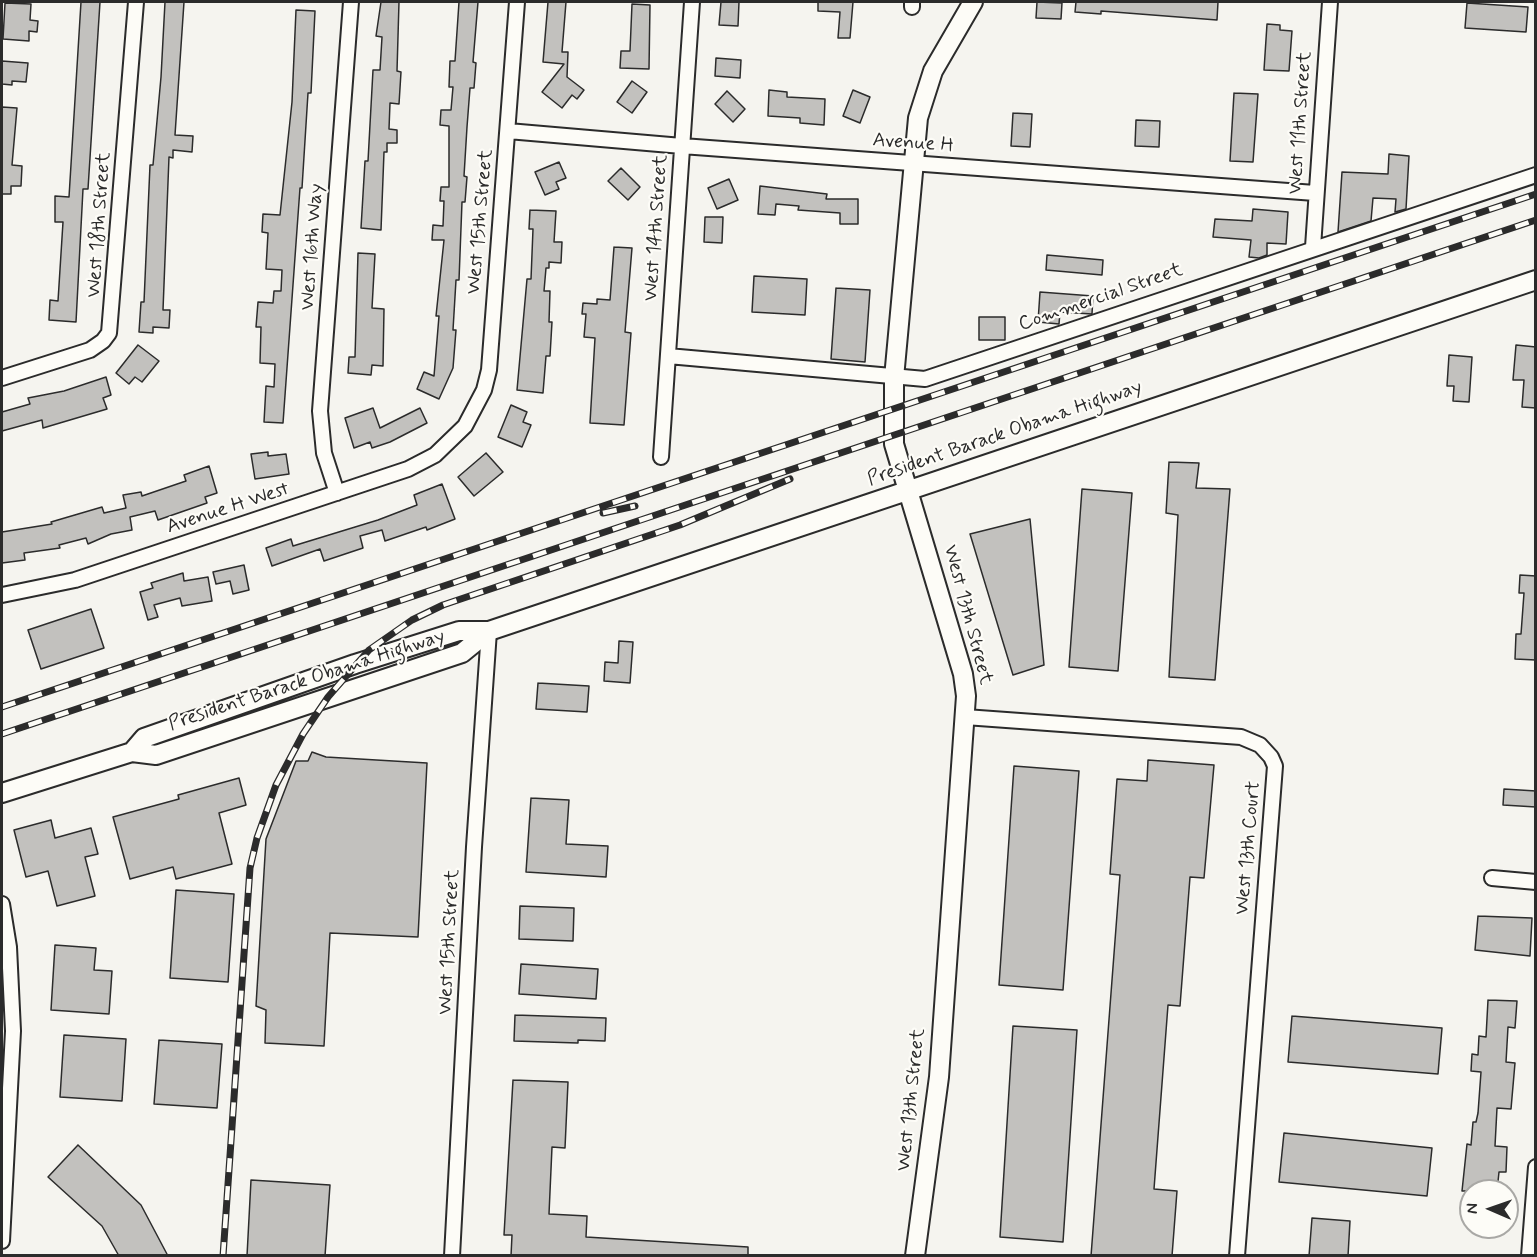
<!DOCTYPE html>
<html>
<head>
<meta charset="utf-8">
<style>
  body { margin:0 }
  #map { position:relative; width:1537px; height:1257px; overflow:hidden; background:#f5f4ef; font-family:Mynerve,sans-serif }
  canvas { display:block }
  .frame { position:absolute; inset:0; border:3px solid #2b2b2b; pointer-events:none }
  .north { position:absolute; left:1459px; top:1179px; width:60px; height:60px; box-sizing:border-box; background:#fdfcf7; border:2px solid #a9a8a5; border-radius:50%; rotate:272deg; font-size:16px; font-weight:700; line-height:24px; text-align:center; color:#2b2b2b }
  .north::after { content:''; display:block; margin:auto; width:21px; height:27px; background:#2b2b2b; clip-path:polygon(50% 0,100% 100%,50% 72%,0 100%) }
</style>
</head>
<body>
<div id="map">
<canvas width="1537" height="1257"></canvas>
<div class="frame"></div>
<div class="north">N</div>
</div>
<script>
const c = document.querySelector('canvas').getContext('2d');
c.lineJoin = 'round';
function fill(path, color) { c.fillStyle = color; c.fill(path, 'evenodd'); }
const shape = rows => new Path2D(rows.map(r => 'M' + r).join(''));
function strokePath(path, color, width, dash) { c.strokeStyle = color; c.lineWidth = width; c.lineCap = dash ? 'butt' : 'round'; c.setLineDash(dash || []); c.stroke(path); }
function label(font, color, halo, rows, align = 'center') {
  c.font = font + ' Mynerve,sans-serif'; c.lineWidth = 4.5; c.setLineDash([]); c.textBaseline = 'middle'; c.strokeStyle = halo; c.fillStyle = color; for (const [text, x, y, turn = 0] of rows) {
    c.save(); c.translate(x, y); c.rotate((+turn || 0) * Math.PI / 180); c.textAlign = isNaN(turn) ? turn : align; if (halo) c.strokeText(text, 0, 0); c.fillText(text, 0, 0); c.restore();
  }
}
const building = shape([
  [81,2,100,2,88,189,83,189,76,322,49,320,50,300,58,301,63,222,55,222,55,196,69,197,81,2],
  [165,2,184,2,175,135,193,136,192,152,173,150,173,158,169,157,163,310,170,310,169,328,153,327,153,333,139,332,141,302,144,302,150,165,153,165,161,77,165,2],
  [381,2,399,2,397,71,401,72,399,104,390,103,389,129,397,130,397,143,387,143,387,152,384,152,381,230,361,228,365,161,368,161,373,70,380,70,382,37,376,36,381,2],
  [459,2,478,2,473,62,476,63,474,88,470,88,467,127,464,176,467,177,465,202,462,202,459,280,456,280,453,330,456,330,453,368,439,399,417,389,424,372,434,376,439,316,436,316,444,240,432,240,433,225,443,226,444,201,440,201,441,187,449,187,449,126,440,125,441,110,451,110,453,87,449,87,450,61,455,61,459,2],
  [548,2,566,2,562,52,568,52,567,77,584,90,577,99,572,95,562,108,542,92,564,64,543,62,548,2],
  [721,2,739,2,738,26,719,25,721,2],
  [818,2,853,2,850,38,838,38,840,12,818,11,818,2],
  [1037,2,1062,3,1061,19,1036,18,1037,2],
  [1076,2,1218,2,1217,20,1101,11,1101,14,1075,12,1076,2],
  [5,3,31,4,30,20,38,21,37,32,29,31,29,41,3,39,5,3],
  [1467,3,1528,7,1526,32,1465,28,1467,3],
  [632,4,650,5,649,69,620,68,621,51,630,51,632,4],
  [296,10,315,11,311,93,308,93,302,188,300,188,283,423,264,422,266,386,274,387,275,364,260,363,261,327,256,327,258,302,273,303,274,291,281,291,282,270,266,269,268,233,262,232,263,214,280,215,292,102,296,10],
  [1267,24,1280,25,1280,30,1292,31,1289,71,1264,70,1267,24],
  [716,58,741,60,740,78,715,76,716,58],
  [2,61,28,63,26,82,12,81,12,85,2,84,2,61],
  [632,81,647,92,632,113,617,102,632,81],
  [769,90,787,92,787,97,825,99,824,125,800,123,800,118,768,116,769,90],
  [853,90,870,97,860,123,843,116,853,90],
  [727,91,745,109,733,122,715,104,727,91],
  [1234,93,1258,94,1253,162,1230,161,1234,93],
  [2,107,17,108,12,165,22,166,21,186,11,186,11,194,2,194,2,107],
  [1013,113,1032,114,1030,147,1011,146,1013,113],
  [1136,120,1160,121,1159,147,1135,146,1136,120],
  [1389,154,1409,156,1406,209,1395,212,1396,199,1373,198,1371,221,1338,232,1342,172,1388,174,1389,154],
  [559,162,566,178,556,182,559,189,545,195,535,172,559,162],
  [621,168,640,187,628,200,608,181,621,168],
  [729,179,738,200,717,209,708,188,729,179],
  [760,186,827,194,826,199,858,199,858,224,840,224,840,213,798,210,799,206,776,204,775,215,758,214,760,186],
  [1253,209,1288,212,1286,244,1267,243,1267,255,1259,258,1249,257,1251,240,1213,237,1215,219,1252,221,1253,209],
  [530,210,556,211,554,242,562,242,561,263,549,262,549,268,546,268,544,291,550,291,549,322,552,322,550,356,546,356,543,393,517,390,527,279,531,279,533,229,529,229,530,210],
  [705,217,723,217,722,243,704,242,705,217],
  [614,247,632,248,625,332,631,333,624,425,590,423,595,338,584,337,586,314,582,314,583,303,597,304,597,299,610,300,614,247],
  [358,253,375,254,372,308,384,309,383,366,372,365,371,375,348,373,349,357,355,357,358,253],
  [1047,255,1103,260,1102,275,1046,270,1047,255],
  [754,276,807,279,805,315,752,312,754,276],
  [836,288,870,290,865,362,831,359,836,288],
  [1040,292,1093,296,1092,314,1060,312,1059,324,1038,322,1040,292],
  [979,317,1005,317,1005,340,979,340,979,317],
  [138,345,159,361,142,382,135,377,129,384,116,373,138,345],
  [1516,345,1536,347,1536,408,1522,407,1524,380,1513,380,1516,345],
  [1449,355,1472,357,1469,402,1453,401,1454,386,1447,386,1449,355],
  [106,377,111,395,103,398,107,409,43,428,42,420,2,431,2,412,30,404,28,398,64,391,106,377],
  [511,405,527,412,523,422,531,425,522,447,498,437,511,405],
  [373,408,380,428,420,408,427,423,390,442,372,448,370,442,354,448,345,418,373,408],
  [268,452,268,456,286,454,289,474,255,479,251,454,268,452],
  [486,453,503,472,474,496,458,477,486,453],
  [1169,462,1199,463,1196,488,1230,489,1215,680,1169,677,1178,515,1166,513,1169,462],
  [209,466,217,493,205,497,207,503,158,520,155,511,130,517,132,530,111,534,88,544,86,538,59,545,60,548,24,553,25,560,2,563,2,532,52,524,51,522,102,507,104,513,126,508,123,495,141,492,142,496,186,481,184,475,209,466],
  [442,484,455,519,427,530,426,527,385,541,382,530,360,536,363,548,324,561,320,549,272,566,266,548,291,539,293,546,378,520,417,505,414,495,442,484],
  [1082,489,1132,493,1118,671,1069,667,1082,489],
  [1030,519,1044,665,1013,675,970,534,1030,519],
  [244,565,249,590,233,594,230,581,216,584,213,572,244,565],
  [183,573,184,581,208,577,212,601,182,606,180,598,154,605,158,617,148,620,140,592,153,588,151,583,183,573],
  [1520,575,1536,576,1536,660,1515,659,1516,634,1521,634,1524,593,1519,593,1520,575],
  [91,609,104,648,41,669,28,630,91,609],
  [619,641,633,642,630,683,604,681,605,662,618,663,619,641],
  [538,683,589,686,587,712,536,709,538,683],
  [312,752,326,757,427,763,418,937,330,933,324,1046,265,1043,266,1010,256,1006,266,839,296,761,308,761,312,752],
  [1148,760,1214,765,1204,878,1190,877,1180,1006,1168,1005,1154,1189,1177,1191,1172,1256,1091,1256,1120,875,1110,874,1117,779,1147,781,1148,760],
  [1014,766,1079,771,1063,990,999,985,1014,766],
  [239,778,246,805,219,813,232,864,176,879,173,867,130,879,113,817,179,799,178,795,239,778],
  [1504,789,1536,791,1536,807,1503,805,1504,789],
  [531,798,569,800,566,844,608,846,606,877,526,872,531,798],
  [51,820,55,838,91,828,98,854,85,857,95,896,57,906,48,871,26,877,14,830,51,820],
  [176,890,234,894,228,982,170,978,176,890],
  [520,906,574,908,573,941,519,939,520,906],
  [1478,916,1532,918,1530,956,1475,950,1478,916],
  [55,945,96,948,94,970,112,971,109,1014,51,1010,55,945],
  [521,964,598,969,596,999,519,994,521,964],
  [1488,1000,1517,1001,1515,1028,1508,1027,1506,1062,1515,1063,1511,1109,1497,1108,1495,1146,1507,1147,1506,1172,1499,1172,1497,1191,1462,1191,1467,1144,1471,1145,1473,1122,1476,1122,1478,1113,1481,1072,1471,1071,1472,1054,1478,1055,1479,1036,1486,1037,1488,1000],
  [515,1015,606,1018,605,1041,578,1040,578,1043,514,1041,515,1015],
  [1292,1016,1442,1028,1438,1074,1288,1062,1292,1016],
  [1013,1026,1077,1030,1063,1242,1000,1237,1013,1026],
  [64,1035,126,1039,122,1101,60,1097,64,1035],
  [159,1040,222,1044,217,1108,154,1104,159,1040],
  [513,1080,568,1082,565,1148,552,1147,549,1214,587,1216,586,1237,748,1247,748,1256,511,1256,512,1235,504,1235,513,1080],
  [1284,1133,1432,1148,1427,1196,1279,1182,1284,1133],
  [78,1145,141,1205,168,1256,119,1256,102,1226,48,1177,78,1145],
  [251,1180,330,1185,325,1256,247,1256,251,1180],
  [1312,1218,1350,1221,1348,1256,1309,1256,1312,1218]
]);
const street = shape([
  [912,7,912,2],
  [508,131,682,146,1315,193],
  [1313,247,1330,2],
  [668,356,925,379,1536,175],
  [2,378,90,350,103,341,109,333,136,2],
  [661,457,692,2],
  [337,493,324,453,320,411,351,2],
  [2,595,75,580,408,469,435,455,465,426,484,390,489,370,517,2],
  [965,717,1241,737,1260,745,1271,757,1275,766,1237,1256],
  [1492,878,1536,882],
  [2,904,9,947,13,1031,2,1241],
  [452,1256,474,847,489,631],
  [1529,1256,1536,1167]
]);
const secondary = shape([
  [132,752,144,738,355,664,459,631,489,631,1536,280],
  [2,793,132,752,156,755,462,653,489,631],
  [915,1256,939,1077,966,696,963,674,894,444,894,378,918,118,933,71,973,2]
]);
const rail = shape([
  [603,513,635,506],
  [2,707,1536,194],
  [2,734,1536,220],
  [223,1256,250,868,257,838,276,785,303,734,328,697,369,650,412,620,443,605,680,525,790,479]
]);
const streetNames = [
  ["West 11th Street",1301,123,-86],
  ["Avenue H",913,144,4],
  ["West 15th Street",481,222,-85],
  ["West 18th Street",100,225,-86],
  ["West 14th Street",657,228,-86],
  ["West 16th Way",313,247,-86],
  ["Commercial Street",1101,298,-19],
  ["President Barack Obama Highway",1005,434,-19],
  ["Avenue H West",228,509,-18],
  ["West 13th Street",967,615,75],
  ["President Barack Obama Highway",307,681,-18],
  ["West 13th Court",1249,848,-85],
  ["West 15th Street",450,942,-87],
  ["West 13th Street",912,1100,-84]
];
fill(building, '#c2c1be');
strokePath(building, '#2b2b2b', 1.5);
strokePath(street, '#2b2b2b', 18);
strokePath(secondary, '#2b2b2b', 22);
strokePath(street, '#fdfcf7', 14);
strokePath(secondary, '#fdfcf7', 18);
strokePath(rail, '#2b2b2b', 7);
strokePath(rail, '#fdfcf7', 4.5, [14]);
label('20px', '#2b2b2b', '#fdfcf7', streetNames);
</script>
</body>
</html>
